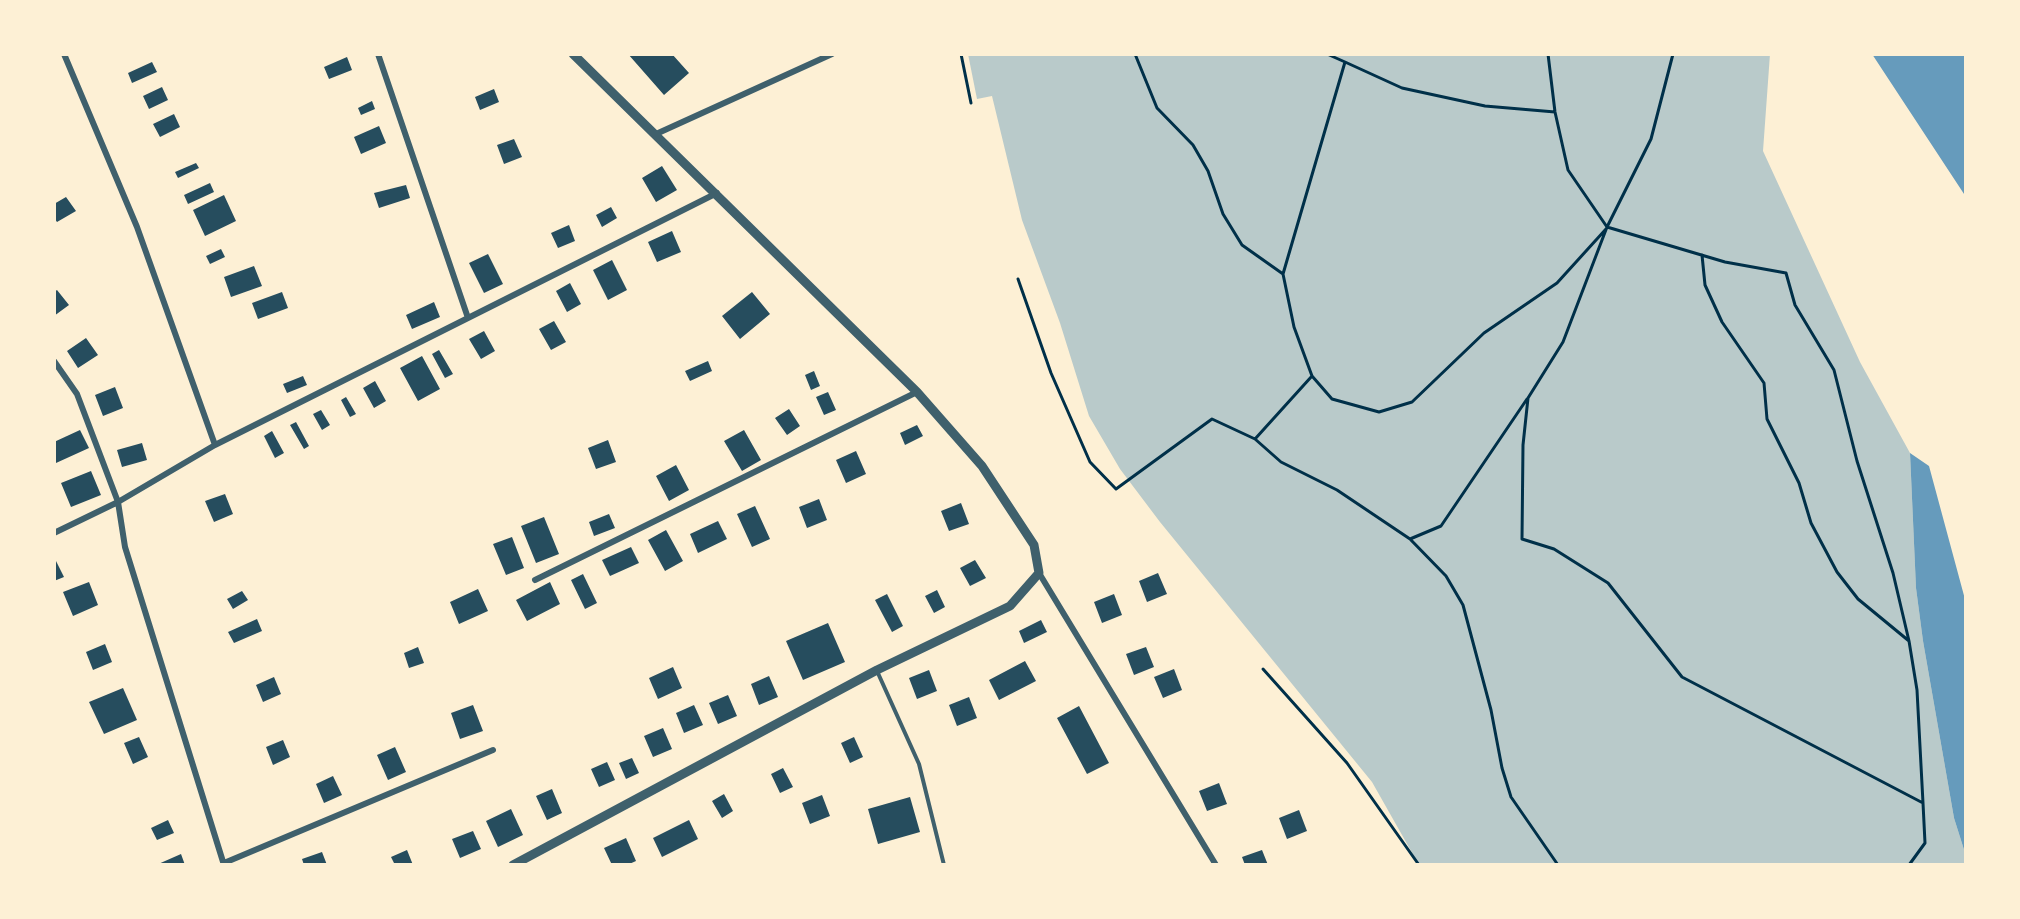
<!DOCTYPE html>
<html>
<head>
<meta charset="utf-8">
<style>
  body { margin:0 }
  #map { position:relative; width:2020px; height:919px; overflow:hidden; background:#fdf0d5; font-family:Helvetica,sans-serif }
  canvas { display:block }
  .frame { position:absolute; inset:0; border:56px solid #fdf0d5; pointer-events:none }
</style>
</head>
<body>
<div id="map">
<canvas width="2020" height="919"></canvas>
<div class="frame"></div>
</div>
<script>
const c = document.querySelector('canvas').getContext('2d');
c.lineJoin = 'round';
function fill(path, color) { c.fillStyle = color; c.fill(path, 'evenodd'); }
const shape = rows => new Path2D(rows.map(r => 'M' + r).join(''));
function strokePath(path, color, width, dash) { c.strokeStyle = color; c.lineWidth = width; c.lineCap = dash ? 'butt' : 'round'; c.setLineDash(dash || []); c.stroke(path); }
const green = shape([
  [968,54,1770,54,1763,151,1860,362,1910,453,1916,588,1923,641,1954,818,1966,856,1966,865,1419,865,1372,782,1160,522,1120,469,1089,416,1060,323,1022,220,992,96,977,99]
]);
const water = shape([
  [1872,54,1966,54,1966,197],
  [1910,453,1929,466,1966,603,1966,856,1954,818,1923,641,1916,588]
]);
const building = shape([
  [628,54,672,54,689,73,664,95],
  [347,57,352,70,329,79,324,67],
  [152,62,157,72,132,83,128,73],
  [162,87,168,100,149,109,143,96],
  [494,89,499,102,480,110,475,97],
  [372,101,375,109,361,115,358,108],
  [174,114,180,127,160,137,153,124],
  [379,126,386,143,361,154,354,137],
  [514,139,522,157,504,164,497,145],
  [196,163,199,168,178,178,175,172],
  [662,166,677,190,656,202,642,178],
  [210,183,214,192,188,204,184,195],
  [406,185,410,198,379,208,374,193],
  [224,195,236,221,205,236,193,210],
  [66,197,76,211,57,222,54,218,54,204],
  [611,207,617,218,602,227,596,215],
  [569,225,575,241,558,248,551,233],
  [672,231,681,252,657,262,648,242],
  [221,249,225,257,210,264,206,256],
  [488,254,503,284,484,293,469,263],
  [612,260,627,290,608,300,593,270],
  [254,266,262,286,231,297,224,277],
  [570,283,581,304,567,312,556,291],
  [57,290,69,305,54,316,54,292],
  [282,292,288,308,258,319,252,303],
  [752,292,770,314,740,339,722,316],
  [434,302,440,317,412,329,406,315],
  [554,321,566,342,551,350,539,329],
  [484,331,495,351,481,359,469,339],
  [86,338,98,355,78,368,67,351],
  [439,350,453,374,445,378,432,354],
  [422,356,440,389,418,401,400,368],
  [708,361,712,371,690,381,685,371],
  [814,371,820,386,811,390,805,375],
  [303,376,307,385,287,393,283,384],
  [375,381,386,401,374,408,363,388],
  [115,387,123,408,103,416,95,395],
  [828,392,836,410,824,415,816,397],
  [346,397,356,414,350,417,341,400],
  [789,409,800,426,787,435,775,418],
  [321,410,330,425,322,430,313,414],
  [296,422,309,446,304,449,290,425],
  [917,425,923,436,905,445,900,433],
  [80,430,89,448,56,463,54,442],
  [744,430,761,460,742,471,724,441],
  [272,431,284,453,275,458,264,436],
  [608,440,616,462,596,469,588,448],
  [142,443,147,460,122,467,117,450],
  [856,451,866,474,846,483,836,460],
  [676,465,689,490,669,501,656,476],
  [91,471,101,495,71,507,61,483],
  [225,494,233,514,214,522,205,501],
  [819,499,827,520,807,528,799,507],
  [961,503,969,524,949,531,941,511],
  [755,506,770,539,752,547,737,514],
  [609,514,615,528,594,536,589,522],
  [544,517,559,554,536,563,521,526],
  [718,521,727,539,698,553,690,534],
  [666,530,683,561,665,571,648,540],
  [512,537,524,568,506,575,493,544],
  [631,547,639,563,610,576,602,560],
  [54,557,64,577,54,581],
  [975,560,986,578,970,586,960,568],
  [1158,573,1167,594,1147,602,1139,581],
  [583,574,597,603,585,609,571,580],
  [89,582,98,605,73,616,63,592],
  [550,582,560,604,527,621,516,600],
  [478,589,488,611,459,624,450,602],
  [937,590,945,607,934,613,925,596],
  [242,591,248,600,233,609,227,599],
  [887,594,903,626,892,632,875,600],
  [1114,594,1122,615,1102,623,1094,602],
  [257,619,262,631,234,643,228,632],
  [1041,620,1047,632,1024,643,1019,631],
  [828,623,845,662,803,680,786,641],
  [105,644,112,662,93,670,86,652],
  [418,647,424,663,409,668,404,653],
  [1146,647,1154,667,1134,675,1126,654],
  [1025,661,1036,681,999,700,989,680],
  [673,667,682,688,658,699,649,678],
  [1174,669,1182,690,1163,698,1154,677],
  [929,670,937,691,917,699,909,678],
  [769,676,778,697,759,705,751,684],
  [274,677,281,694,263,702,256,685],
  [123,688,137,720,104,734,89,702],
  [728,695,737,716,718,724,709,703],
  [969,697,977,718,957,726,949,705],
  [473,705,483,731,460,739,451,713],
  [694,705,703,725,684,733,676,713],
  [1079,706,1109,763,1087,774,1057,718],
  [663,728,672,749,653,757,644,736],
  [139,737,148,757,133,764,124,743],
  [854,737,863,757,850,763,841,743],
  [283,740,290,757,273,765,266,747],
  [395,747,406,772,388,780,377,755],
  [632,758,639,773,626,779,619,763],
  [607,762,615,780,599,787,591,769],
  [783,768,793,787,780,793,771,774],
  [333,776,342,795,324,803,316,784],
  [1219,783,1227,804,1207,811,1199,791],
  [552,789,562,813,547,820,536,796],
  [724,794,733,811,722,818,712,801],
  [822,795,830,816,810,824,802,803],
  [910,797,920,832,878,844,868,809],
  [511,809,523,835,498,847,486,821],
  [1299,810,1307,831,1287,839,1279,818],
  [168,820,174,833,157,840,151,828],
  [689,820,698,839,662,857,653,838],
  [473,831,481,849,460,858,452,839],
  [626,838,636,861,627,865,612,865,604,848],
  [407,850,413,865,395,865,391,857],
  [1262,850,1268,865,1245,865,1242,857],
  [322,852,327,865,304,865,302,859],
  [181,854,185,865,156,865]
]);
const path = shape([
  [961,54,971,103],
  [1135,54,1157,108,1193,145,1208,171,1223,214,1242,245,1283,274],
  [1327,54,1345,62],
  [1548,54,1555,112,1568,170,1607,227,1651,139,1673,54],
  [1555,112,1485,106,1402,88,1345,62,1283,274,1294,327,1312,376,1332,399,1379,412,1412,402,1484,333,1557,283,1606,229],
  [1702,255,1705,285,1722,322,1764,383,1767,419,1799,483,1811,523,1837,572,1858,599,1909,641,1917,690,1923,803],
  [1018,279,1051,373,1090,462,1116,489,1212,419,1255,439,1281,462,1337,490,1410,539,1446,576,1463,605,1491,710,1502,768,1511,797,1558,865],
  [1255,439,1312,376],
  [1410,539,1441,526,1527,399],
  [1263,669,1347,763,1419,865],
  [1909,865,1925,843,1923,803,1682,677,1608,583,1554,549,1522,539,1523,445,1528,398,1563,342,1607,227,1725,262,1786,273,1795,305,1834,370,1857,461,1893,573,1909,641]
]);
const service = shape([
  [877,671,919,764,944,865]
]);
const minor = shape([
  [64,54,137,227,215,445],
  [378,54,468,318],
  [656,134,832,54],
  [54,361,77,394,118,502,125,547,224,865],
  [54,533,118,502,215,445,717,193],
  [1039,573,1216,865],
  [535,580,917,392],
  [224,863,493,750]
]);
const tertiary = shape([
  [513,865,877,670,1010,606,1039,573,1034,545,982,466,917,392,573,54]
]);
fill(green, '#b9caca');
fill(water, '#669bbc');
fill(building, '#264d5e');
strokePath(path, '#003049', 3);
strokePath(service, '#3f606c', 4);
strokePath(minor, '#3f606c', 6);
strokePath(tertiary, '#3f606c', 9);
</script>
</body>
</html>
